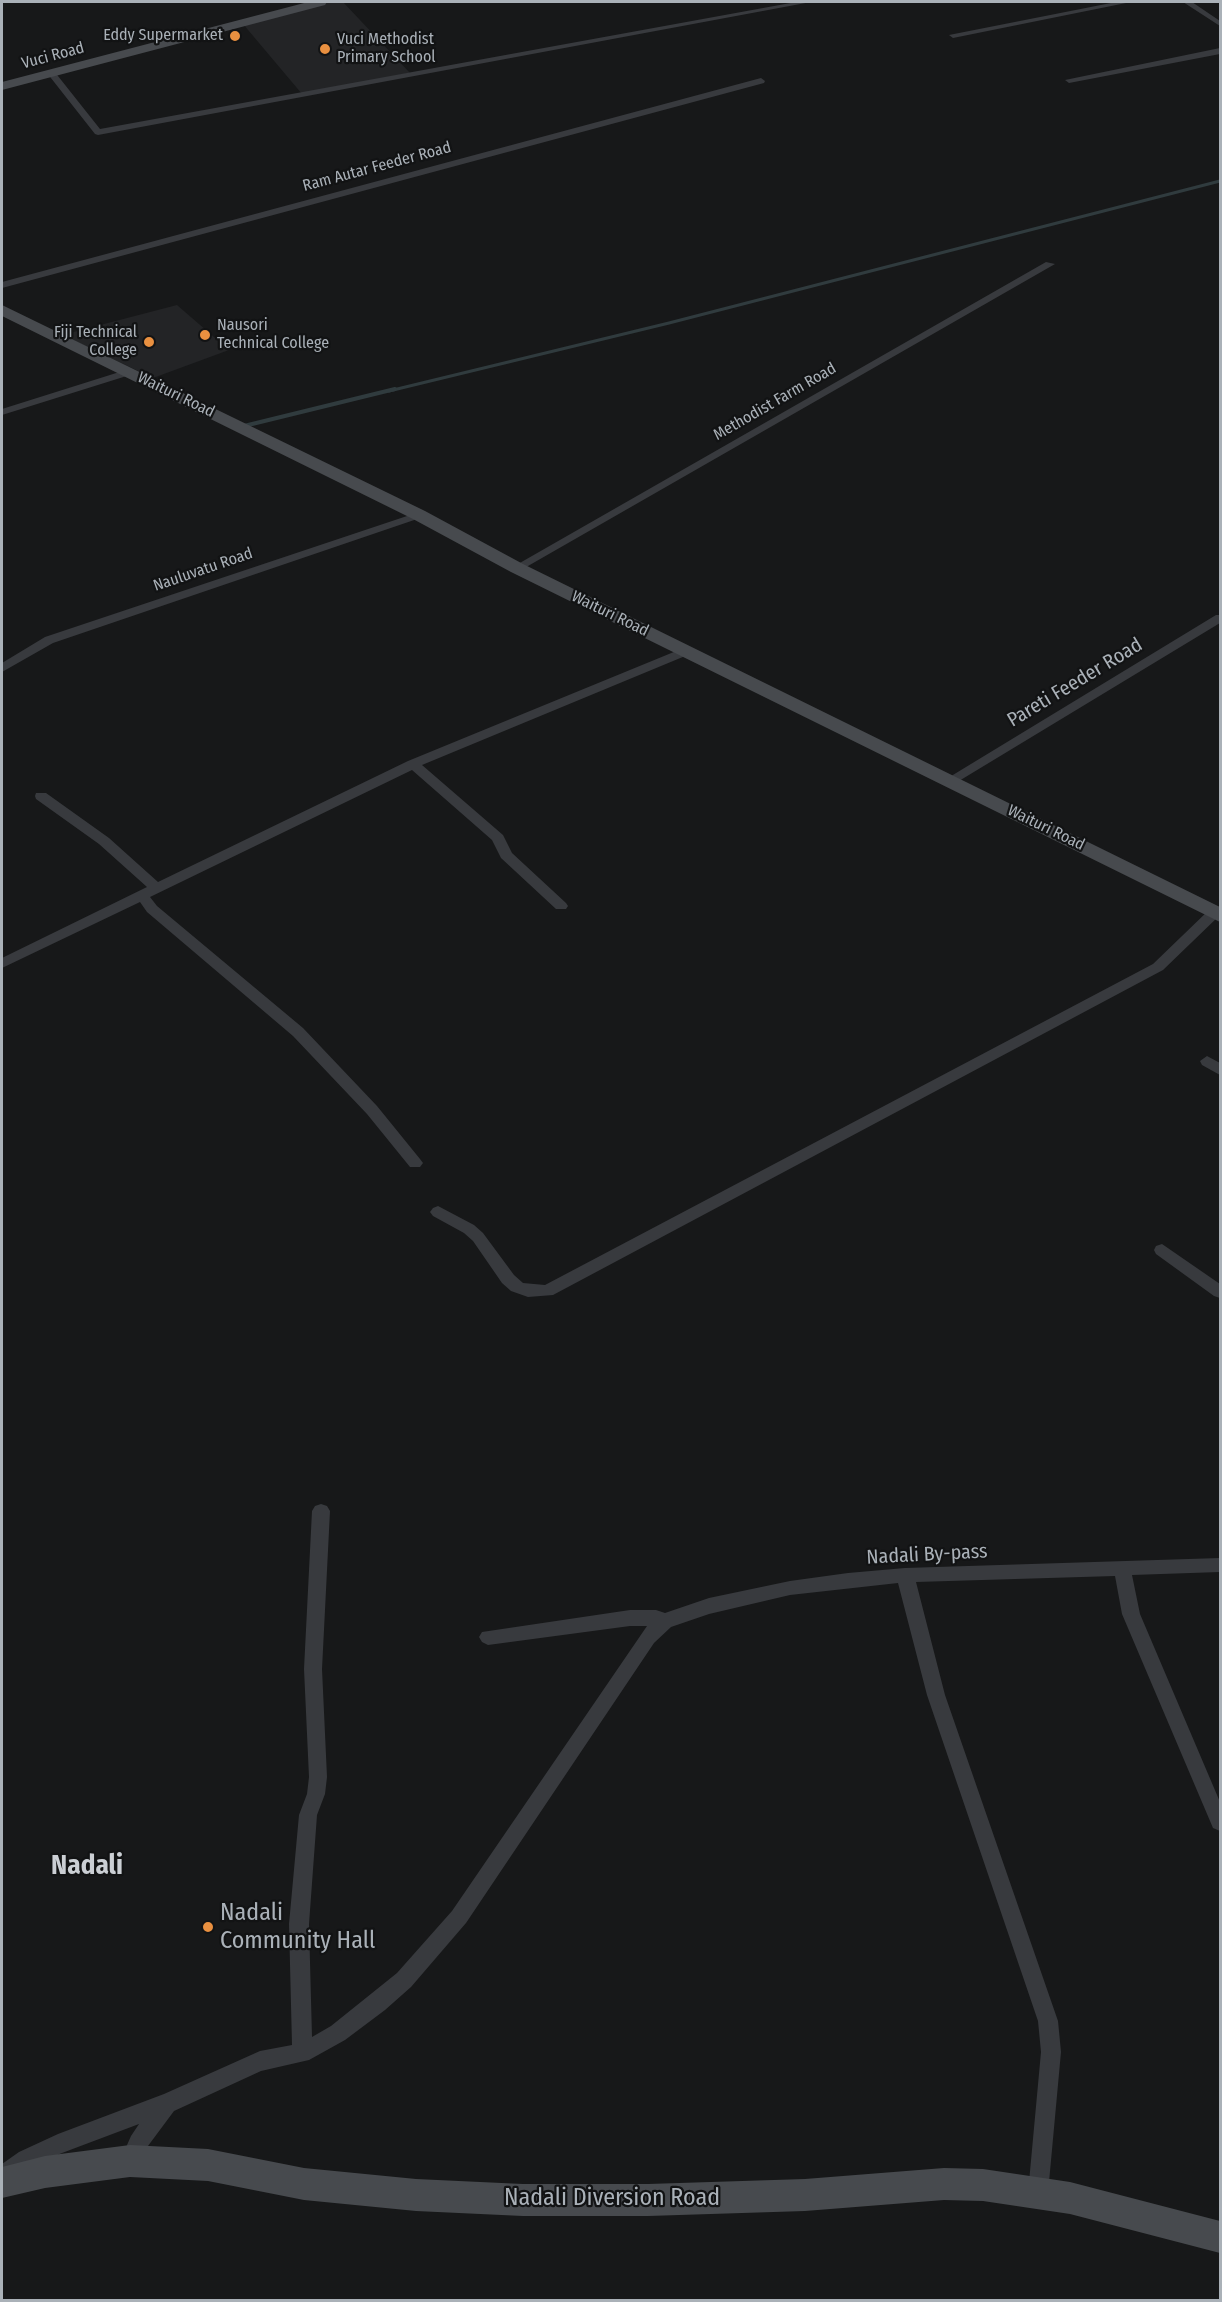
<!DOCTYPE html>
<html>
<head>
<meta charset="utf-8">
<style>
  body { margin:0 }
  #map { position:relative; width:1222px; height:2302px; overflow:hidden; background:#171819; font-family:"Fira Sans Condensed",sans-serif }
  canvas { display:block }
  .frame { position:absolute; inset:0; border:3px solid #aab1b8; pointer-events:none }
</style>
</head>
<body>
<div id="map">
<canvas width="1222" height="2302"></canvas>
<div class="frame"></div>
</div>
<script>
const c = document.querySelector('canvas').getContext('2d');
c.lineJoin = 'round';
function fill(path, color) { c.fillStyle = color; c.fill(path, 'evenodd'); }
const shape = rows => new Path2D(rows.map(r => 'M' + r).join(''));
function strokePath(path, color, width, dash) { c.strokeStyle = color; c.lineWidth = width; c.lineCap = dash ? 'butt' : 'round'; c.setLineDash(dash || []); c.stroke(path); }
function label(font, color, halo, rows, align = 'center') {
  c.font = font + ' "Fira Sans Condensed",sans-serif'; c.lineWidth = 4.5; c.setLineDash([]); c.textBaseline = 'middle'; c.strokeStyle = halo; c.fillStyle = color; for (const [text, x, y, turn = 0] of rows) {
    c.save(); c.translate(x, y); c.rotate((+turn || 0) * Math.PI / 180); c.textAlign = isNaN(turn) ? turn : align; if (halo) c.strokeText(text, 0, 0); c.fillText(text, 0, 0); c.restore();
  }
}
const built = shape([
  [327,2,343,2,410,73,302,94,243,24],
  [177,305,229,350,153,378,62,335]
]);
const streamFar1 = shape([
  [389,391,669,323,1220,181]
]);
const stream = shape([
  [244,426,395,389]
]);
const minor = shape([
  [796,2,811,2,98,135,95,134,47,73,54,71,100,129,796,2],
  [1116,2,1131,2,953,38,949,35,1116,2],
  [1183,2,1192,2,1220,21,1220,26,1183,2],
  [1220,48,1220,54,1069,83,1065,80,1220,48],
  [761,78,765,81,764,83,2,288,2,282,761,78],
  [1046,262,1055,264,521,570,517,571,511,568,1046,262],
  [129,369,133,370,133,374,2,415,2,409,129,369],
  [419,512,423,513,423,517,53,643,2,672,2,663,45,637,419,512],
  [1216,615,1220,615,1220,623,954,784,944,784,943,781,1216,615],
  [686,647,692,651,690,654,422,765,503,835,512,853,566,903,568,906,566,909,556,909,501,858,492,840,412,770,150,897,157,906,303,1028,377,1106,420,1159,423,1163,420,1167,410,1167,367,1114,293,1036,147,912,140,902,2,968,2,958,147,887,99,844,36,799,35,796,36,793,46,793,109,838,158,882,408,761,686,647],
  [1215,907,1220,909,1220,915,1163,970,553,1295,528,1297,511,1291,502,1283,473,1241,464,1233,433,1216,430,1212,433,1208,438,1206,474,1225,483,1233,514,1275,523,1283,545,1285,1153,964,1210,909,1215,907],
  [1207,1056,1220,1063,1220,1075,1202,1065,1200,1061,1207,1056],
  [1162,1244,1220,1284,1220,1298,1214,1296,1156,1254,1154,1250,1156,1246,1162,1244],
  [321,1504,327,1506,330,1511,322,1669,327,1777,325,1794,317,1815,309,1924,312,2037,331,2026,397,1973,452,1911,647,1626,630,1626,488,1645,482,1642,479,1637,482,1632,630,1610,656,1610,665,1613,709,1598,790,1581,848,1573,905,1568,1220,1558,1220,1572,1132,1575,1140,1614,1220,1802,1220,1831,1213,1828,1122,1614,1115,1576,916,1582,945,1695,1058,2021,1061,2052,1048,2193,1045,2200,1038,2203,1031,2200,1028,2193,1041,2052,1038,2021,927,1695,898,1583,790,1595,709,1614,671,1627,654,1643,466,1923,411,1987,385,2010,345,2040,309,2060,261,2071,174,2111,145,2150,137,2168,130,2171,123,2168,120,2161,131,2136,139,2124,62,2153,33,2166,9,2184,2,2187,2,2164,19,2152,58,2134,164,2094,260,2051,292,2045,289,1924,299,1815,307,1794,309,1777,304,1669,312,1511,315,1506,321,1504]
]);
const secondary = shape([
  [308,2,327,2,325,5,2,90,2,82,308,2],
  [2,305,425,511,523,564,1220,907,1220,922,511,572,413,519,2,316,2,305],
  [130,2145,208,2149,304,2168,416,2179,523,2184,648,2184,805,2179,944,2168,983,2169,1070,2182,1220,2221,1220,2253,1070,2214,983,2201,944,2200,805,2211,648,2216,523,2216,416,2211,304,2200,208,2181,130,2177,45,2188,2,2198,2,2167,45,2156,130,2145]
]);
const markers = [
  [235,36,6,"#e99040"],
  [325,49,6,"#e99040"],
  [205,335,6,"#e99040"],
  [149,342,6,"#e99040"],
  [208,1927,6,"#e99040"]
];
const farPoinames = [
  ["Eddy Supermarket",223,36],
  ["Vuci Methodist",337,40,"left"],
  ["Primary School",337,58,"left"],
  ["Nausori",217,326,"left"],
  ["Technical College",217,344,"left"],
  ["Fiji Technical",137,333],
  ["College",137,351]
];
const farStreetnames = [
  ["Vuci Road",53,56,-15],
  ["Ram Autar Feeder Road",377,167,-15],
  ["Waituri Road",176,395,26],
  ["Methodist Farm Road",775,402,-30],
  ["Nauluvatu Road",203,570,-19],
  ["Waituri Road",610,614,26],
  ["Waituri Road",1046,828,26]
];
const streetNames = [
  ["Pareti Feeder Road",1075,683,-31],
  ["Nadali By-pass",927,1555,-3]
];
const nearPoinames = [
  ["Nadali",220,1913],
  ["Community Hall",220,1941]
];
const nearStreetnames = [
  ["Nadali Diversion Road",612,2198]
];
const nearQuarternames = [
  ["Nadali",87,1866]
];
fill(built, '#232426');
strokePath(streamFar1, '#303b3e', 3);
strokePath(stream, '#303b3e', 4);
fill(minor, '#383a3e');
fill(secondary, '#474a4e');
for (const [x, y, r, color] of markers) { const dot = new Path2D(); dot.arc(x, y, r, 0, 2 * Math.PI); c.fillStyle = color; c.fill(dot); strokePath(dot, '#121314', 2); }
label('16px', '#aab1b8', '#121314', farPoinames, 'right');
label('16px', '#aab1b8', '#121314', farStreetnames);
label('20px', '#aab1b8', '#121314', streetNames);
label('24px', '#aab1b8', '#121314', nearPoinames, 'left');
label('24px', '#aab1b8', '#121314', nearStreetnames);
label('bold 27px', '#cbcfd4', '#121314', nearQuarternames);
</script>
</body>
</html>
